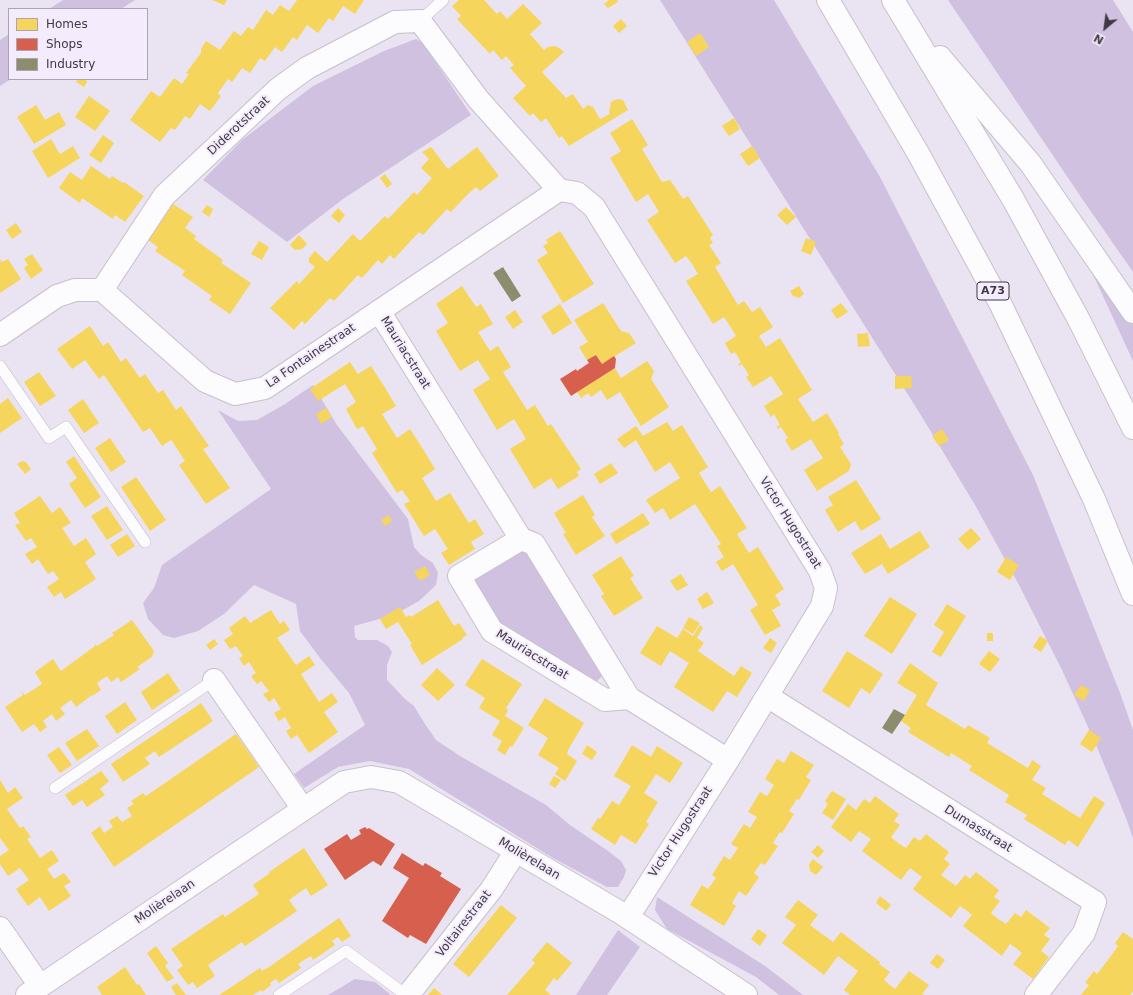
<!DOCTYPE html>
<html>
<head>
<meta charset="utf-8">
<style>
  body { margin:0 }
  #map { position:relative; width:1133px; height:995px; overflow:hidden; background:#eae3f1; font-family:"DejaVu Sans",sans-serif }
  canvas { display:block }
  .legend { position:absolute; left:8px; top:8px; width:140px; height:72px; box-sizing:border-box; background:#f4ecfc; border:1px solid #aba4b2; margin:0; padding:5px 7px; list-style:none; font-size:12px; color:#3e3943 }
  .legend li { display:flex; align-items:center; gap:8px; height:20px }
  .legend b { width:20px; border:1px solid #aba4b2 }
  .north { position:absolute; left:1085px; top:8px; width:40px; height:40px; -webkit-text-stroke:3px #f4ecfc; paint-order:stroke; rotate:209deg; font-size:11px; font-weight:700; line-height:16px; text-align:center; color:#3e3943 }
  .north::after { content:''; display:block; margin:auto; width:14px; height:18px; background:#3e3943; clip-path:polygon(50% 0,100% 100%,50% 72%,0 100%) }
</style>
</head>
<body>
<div id="map">
<canvas width="1133" height="995"></canvas>
<ul class="legend">
<li><b style="height:11px;background:#f6d55c"></b>Homes</li>
<li><b style="height:11px;background:#d6604d"></b>Shops</li>
<li><b style="height:11px;background:#8c8c6e"></b>Industry</li>
</ul>
<div class="north">N</div>
</div>
<script>
const c = document.querySelector('canvas').getContext('2d');
c.lineJoin = 'round';
function fill(path, color) { c.fillStyle = color; c.fill(path, 'evenodd'); }
const shape = rows => new Path2D(rows.map(r => 'M' + r).join(''));
function strokePath(path, color, width, dash) { c.strokeStyle = color; c.lineWidth = width; c.lineCap = dash ? 'butt' : 'round'; c.setLineDash(dash || []); c.stroke(path); }
function label(font, color, halo, rows, align = 'center') {
  c.font = font + ' "DejaVu Sans",sans-serif'; c.lineWidth = 4; c.setLineDash([]); c.textBaseline = 'middle'; c.strokeStyle = halo; c.fillStyle = color; for (const [text, x, y, turn = 0] of rows) {
    c.save(); c.translate(x, y); c.rotate((+turn || 0) * Math.PI / 180); c.textAlign = isNaN(turn) ? turn : align; if (halo) c.strokeText(text, 0, 0); c.fillText(text, 0, 0); c.restore();
  }
}
const green = shape([
  [63,0,135,0,121,9,49,9],
  [660,0,774,0,880,177,1033,475,1120,693,1133,730,1133,838,1126,818,1094,740,1062,670,1019,585,975,505,922,417],
  [948,0,1113,0,1133,32,1133,272,1085,203],
  [9,34,9,79,11,79,0,86,0,40],
  [416,39,423,43,471,115,343,199,287,242,203,180,242,140,313,86,384,51],
  [1085,257,1133,325,1133,361],
  [313,385,337,425,408,519,414,547,421,555,433,563,438,573,436,585,419,601,394,615,354,626,355,637,358,640,377,640,388,646,392,652,387,665,387,680,405,699,414,706,425,724,436,740,460,756,546,805,570,825,608,851,621,861,626,870,624,877,618,887,607,887,553,858,409,769,370,761,338,767,304,788,294,774,365,725,349,693,320,658,300,631,296,604,254,585,224,614,198,631,174,638,163,635,148,619,143,603,154,588,162,565,271,489,218,410,238,421,257,420,285,404],
  [526,545,604,674,594,684,499,624,470,578],
  [657,897,765,966,803,995,779,995,756,977,667,929,655,910],
  [618,930,640,947,607,995,576,995],
  [355,979,375,982,390,994,389,995,328,995]
]);
const homes = shape([
  [212,0,227,0,224,5],
  [297,0,364,0,355,14,343,6,333,21,329,18,318,33,307,25,297,40,293,37,282,52,275,47,265,61,260,58,250,73,242,68,232,82,228,79,218,93,221,96,210,111,200,104,190,119,185,116,175,130,171,128,160,142,130,120,151,91,160,97,174,78,182,84,189,74,186,73,201,53,201,49,206,41,220,50,234,31,241,36,248,27,253,30,266,10,273,15,280,5,289,11],
  [459,0,484,0,497,14,500,11,507,19,523,4,542,23,530,34,544,50,548,47,555,46,559,48,564,52,542,72,566,98,573,94,583,109,588,105,593,107,600,119,610,114,609,112,611,102,617,99,623,100,628,110,569,146,562,136,559,138,546,118,541,122,533,113,530,116,513,98,526,86,510,68,514,65,506,56,502,60,493,50,490,54,457,19,461,16,452,6],
  [609,0,617,0,618,2,608,8,604,4],
  [621,19,627,26,619,33,613,26],
  [700,33,709,47,696,56,687,42],
  [78,79,86,79,87,82,84,87,76,82],
  [89,96,110,111,95,131,75,117],
  [36,105,45,120,59,112,66,125,34,144,17,117],
  [734,118,740,129,729,136,722,126],
  [632,119,648,145,642,149,662,182,670,180,683,199,688,196,713,235,710,238,713,243,709,245,721,263,715,267,738,305,744,301,752,312,760,307,773,327,759,336,766,347,780,338,812,390,798,399,813,422,827,413,839,433,838,434,844,444,840,447,851,464,849,471,817,491,804,470,823,458,817,449,811,439,792,451,785,440,788,438,781,427,778,429,777,427,780,425,774,414,771,417,764,406,783,394,771,376,753,387,746,377,749,375,742,364,739,366,738,365,741,362,735,352,731,354,725,343,736,336,730,326,724,317,713,324,686,281,698,274,692,264,686,256,675,263,647,220,659,212,648,194,636,202,610,158,621,151,610,133],
  [103,135,114,143,101,163,89,155],
  [51,139,60,154,73,146,80,158,48,178,32,151],
  [752,146,760,158,748,166,740,154],
  [431,147,448,169,477,147,499,176,480,191,476,187,467,195,451,212,447,209,423,235,419,232,394,259,390,255,382,264,378,260,362,278,358,275,334,301,330,298,305,324,302,321,294,330,270,308,297,281,299,284,315,267,309,262,309,258,315,251,327,262,353,234,360,241,385,216,388,219,414,192,417,195,432,178,421,168,429,159,422,152],
  [91,166,110,179,112,176,123,183,124,182,144,196,125,222,115,215,113,219,82,198,80,203,59,188,70,172,82,180],
  [385,174,392,184,387,188,380,178],
  [173,204,193,217,185,228,196,236,194,239,223,260,221,263,251,283,230,314,209,300,212,296,182,275,185,271,155,251,158,247,148,240],
  [207,205,213,209,209,217,202,212],
  [786,207,796,217,787,225,777,215],
  [338,208,345,215,339,223,331,216],
  [16,223,22,232,12,239,6,230],
  [560,231,594,284,563,303,537,260,548,253,543,246,548,243,546,240],
  [299,235,307,244,302,249,295,250,290,245],
  [806,238,816,242,811,255,801,251],
  [259,241,269,247,262,260,251,254],
  [32,254,43,270,31,279,24,268,28,265,24,259],
  [0,259,2,262,8,259,21,279,0,293],
  [462,286,476,307,481,304,493,324,478,332,490,351,498,346,511,367,503,372,527,410,535,405,548,426,551,424,581,469,577,472,579,476,558,489,551,478,534,489,510,449,526,439,514,419,497,430,473,390,490,379,478,360,460,371,436,331,448,323,436,304],
  [799,286,804,294,799,298,793,296,790,291],
  [603,303,621,331,629,333,636,343,602,364,596,355,587,360,579,347,588,342,574,320],
  [841,303,848,312,837,319,831,310],
  [560,304,572,323,553,335,541,316],
  [515,310,523,322,513,329,505,317],
  [90,326,103,346,108,342,121,362,126,358,140,378,145,374,158,393,163,390,176,410,181,406,209,446,203,449,230,488,206,504,179,465,185,461,172,441,171,440,162,446,150,428,143,432,104,375,99,379,85,360,72,369,57,349],
  [868,333,870,346,858,347,857,334],
  [647,361,654,371,651,379,669,407,641,426,620,392,607,400,601,390,591,397,588,393,581,398,577,392,615,368,621,378],
  [350,362,358,374,371,366,384,386,396,406,382,414,397,438,410,429,423,449,435,469,422,478,436,501,450,493,469,523,475,519,484,534,471,542,475,549,449,565,441,553,448,549,435,529,424,536,404,504,410,501,402,490,397,493,372,453,377,449,363,426,357,429,346,409,356,402,345,384,318,401,310,389],
  [39,372,56,396,40,406,24,382],
  [895,376,911,376,912,388,895,389],
  [8,398,22,418,0,433,0,404],
  [83,399,99,423,84,433,68,410],
  [326,408,332,417,321,424,316,414],
  [667,422,673,431,682,425,708,467,699,473,711,492,720,486,747,528,737,534,749,553,758,547,784,589,775,595,781,605,772,610,781,626,765,635,750,610,758,605,733,564,722,571,716,562,724,557,717,546,721,544,695,504,670,520,663,508,655,513,646,500,680,478,670,462,655,472,636,440,624,448,617,439,636,426,643,436],
  [942,429,949,440,939,446,932,436],
  [110,438,126,462,111,472,95,448],
  [74,456,101,497,85,508,69,484,77,478,66,462],
  [22,461,26,462,31,469,25,474,17,464],
  [611,463,618,473,600,484,594,474],
  [136,477,166,520,150,531,121,487],
  [856,480,881,519,861,531,855,521,838,532,825,510,833,505,828,497],
  [583,495,595,515,592,517,605,536,576,555,563,534,566,533,554,513],
  [40,496,52,513,60,507,71,523,62,528,74,546,86,538,96,554,85,562,96,579,65,599,61,592,54,597,47,587,59,579,53,571,48,574,38,559,32,564,25,554,37,547,31,538,26,541,15,525,20,523,14,513],
  [107,506,123,530,107,540,91,516],
  [643,513,650,524,616,544,610,534],
  [389,515,392,521,385,526,381,520],
  [971,528,981,539,968,550,958,539],
  [920,531,930,547,888,574,882,564,865,574,851,553,881,534,890,549],
  [127,534,135,546,118,557,110,545],
  [621,556,634,576,630,578,643,598,614,616,601,596,604,594,592,575],
  [1006,557,1019,565,1010,580,997,572],
  [425,566,430,575,420,581,414,572],
  [681,574,688,585,677,591,670,581],
  [707,592,714,603,703,609,697,599],
  [890,597,917,614,892,654,864,636],
  [438,600,454,626,459,623,467,635,462,638,463,639,422,665,410,645,412,644,398,622,386,629,380,619,400,607,406,617,410,615,411,617],
  [947,604,966,616,941,657,932,652,944,632,934,625],
  [271,610,280,624,284,621,290,630,277,638,296,665,309,656,315,665,301,674,319,702,332,693,338,702,324,712,338,732,309,753,297,735,291,739,286,731,291,728,285,717,279,721,274,713,281,709,274,698,269,702,263,694,269,691,261,681,257,684,251,676,256,673,249,662,244,666,239,658,243,656,236,646,230,649,224,640,233,634,229,628,245,616,250,623],
  [689,617,700,623,693,634,683,628],
  [132,620,154,651,152,657,137,667,140,669,121,682,118,677,111,682,107,676,97,683,101,690,92,696,92,695,76,707,71,700,60,708,65,714,56,721,52,714,43,721,47,727,40,732,34,724,22,732,5,707,23,695,21,691,25,695,42,684,35,672,53,659,61,671,95,646,95,644,97,646,114,635,112,632,114,632],
  [700,625,703,628,697,638,704,643,698,651,734,676,741,666,752,673,737,697,727,691,713,712,674,687,689,663,670,651,661,666,640,653,657,626,677,638,683,629,693,636],
  [987,633,993,633,993,641,987,641],
  [1040,636,1048,641,1041,652,1033,647],
  [770,638,777,643,771,653,763,648],
  [214,639,218,644,210,650,206,645],
  [847,651,883,674,870,694,861,688,849,708,822,691],
  [989,651,1000,659,990,672,979,664],
  [482,659,522,684,506,708,508,710,505,716,524,728,512,747,510,746,505,755,497,750,502,741,492,735,500,721,479,708,485,698,465,685],
  [910,663,938,683,926,705,965,729,968,725,990,738,987,743,1028,768,1032,760,1041,766,1032,780,1046,788,1042,794,1080,818,1094,796,1105,803,1078,847,1068,840,1065,845,1024,819,1027,815,1005,802,1009,795,969,770,972,766,951,753,949,757,908,732,911,728,901,721,917,695,897,683],
  [437,668,455,685,438,701,421,685],
  [168,673,180,691,152,710,141,692],
  [1081,685,1090,690,1084,701,1074,695],
  [545,698,584,723,568,750,567,754,577,761,565,781,555,774,559,768,538,755,548,738,528,725],
  [125,702,137,720,117,734,105,716],
  [201,703,213,721,159,757,155,751,145,758,150,764,123,782,111,764],
  [87,729,99,746,77,761,65,743],
  [1089,730,1101,738,1092,752,1080,744],
  [236,734,259,767,114,867,91,833,100,826,104,833,113,827,109,821,117,816,122,822,132,816,127,808,134,804,131,801,143,793,146,796],
  [587,745,597,752,592,760,582,754],
  [632,745,651,757,657,746,683,763,670,783,656,774,644,793,658,802,646,822,649,824,636,844,621,835,615,845,591,829,598,818,600,819,612,801,619,805,631,786,614,776],
  [59,747,72,765,60,773,47,755],
  [791,751,814,765,806,777,811,780,799,800,797,799,789,811,794,814,782,833,780,832,773,843,778,846,765,865,761,863,754,873,759,877,746,896,739,891,732,903,736,906,724,926,690,905,702,885,708,889,716,878,712,875,724,856,730,860,738,848,731,844,744,824,750,828,757,817,748,812,760,792,767,796,774,785,765,779,777,759,784,763],
  [101,771,109,781,100,789,105,795,87,807,82,800,73,806,65,795],
  [554,776,561,780,555,788,549,784],
  [0,780,8,793,15,787,23,798,7,809,20,828,23,826,31,837,27,839,40,858,52,850,59,861,47,869,54,879,64,873,71,882,64,886,71,896,49,911,40,897,28,906,16,889,29,880,20,868,8,876,0,864,0,856,9,850,0,838],
  [832,791,846,799,833,820,822,813,828,804,825,801],
  [875,796,899,814,894,821,900,825,891,837,898,843,906,848,914,837,920,841,926,834,949,852,944,859,950,864,941,875,956,886,965,875,970,879,976,872,999,890,994,897,1000,901,991,913,998,919,1006,924,1015,913,1021,917,1026,910,1050,928,1044,935,1050,939,1041,951,1049,957,1033,979,1013,964,1022,953,1016,948,1010,944,1002,956,963,926,972,915,966,910,960,906,951,918,913,889,922,877,910,868,901,880,862,851,871,839,859,831,851,842,831,827,848,804,856,810,864,799,870,803],
  [818,845,824,851,818,858,811,852],
  [304,848,328,885,311,896,306,888,289,900,297,911,245,946,242,942,208,965,215,976,197,988,193,982,188,985,177,970,183,966,171,949,223,914,225,917,259,894,253,885,270,873,269,872],
  [813,859,823,867,816,875,810,871,809,864],
  [880,896,891,905,886,911,876,903],
  [798,900,818,915,810,925,833,942,841,932,880,962,879,964,890,972,884,980,895,989,909,971,929,985,922,994,925,995,850,995,844,990,858,971,838,956,824,975,782,943,796,925,785,917],
  [501,905,517,918,469,977,453,964],
  [339,918,351,936,342,942,338,937,332,941,335,945,313,960,311,956,304,960,298,964,301,968,279,983,276,979,270,983,271,985,262,992,261,990,253,995,219,995,260,968,262,971,269,967],
  [758,929,767,935,760,946,751,939],
  [1123,932,1133,939,1133,992,1130,995,1081,995,1089,985,1085,983,1094,971,1097,974,1108,960,1118,946,1115,943],
  [547,942,572,963,557,981,554,978,545,990,551,995,507,995,535,963,532,960],
  [156,946,168,963,165,966,174,978,167,982,147,953],
  [937,954,945,960,938,969,930,963],
  [125,967,137,985,139,984,146,995,102,995,97,987],
  [177,983,186,995,176,995,171,987],
  [434,988,442,995,428,995]
]);
const shops = shape([
  [596,355,602,364,614,356,616,359,615,368,571,396,560,379,576,369,577,371,589,363,587,360],
  [365,827,367,829,369,828,395,844,381,866,373,861,345,880,324,849,347,834,351,840,361,834,359,830],
  [402,853,423,866,425,863,442,873,440,876,461,889,426,944,410,935,408,938,382,921,409,878,393,868]
]);
const industry = shape([
  [503,267,521,296,512,302,493,273],
  [894,709,905,715,892,734,882,728]
]);
const service = shape([
  [420,21,443,0],
  [0,366,49,438,66,427,145,542],
  [55,788,214,680],
  [279,995,346,951,406,995]
]);
const minor = shape([
  [559,190,577,193,594,207,820,571,826,588,822,606,728,760,628,917],
  [102,290,164,196,278,89,307,68,395,22,420,21,478,99,559,190],
  [379,311,521,539,534,544,629,698,728,760],
  [0,335,57,296,75,290,102,290,205,381,235,394,265,388,559,190],
  [521,539,459,576,492,631,605,700,629,698],
  [214,680,303,809],
  [767,696,1095,902,1084,933,1036,995],
  [0,928,40,986],
  [27,995,344,782,371,777,399,782,621,913,746,995],
  [408,995,491,890,516,851]
]);
const motorway = shape([
  [828,0,918,153,1001,305,1094,499,1133,594],
  [893,0,1013,199,1079,320,1133,428],
  [940,57,1030,163,1133,312]
]);
const shields = [
  [993,291,32]
];
const shieldNames = [
  ["A73",993,291]
];
const streetNames = [
  ["Diderotstraat",239,126,-43],
  ["Mauriacstraat",405,353,58],
  ["La Fontainestraat",311,356,-34],
  ["Victor Hugostraat",790,523,58],
  ["Mauriacstraat",532,655,32],
  ["Dumasstraat",978,829,32],
  ["Victor Hugostraat",681,832,-57],
  ["Molièrelaan",529,859,31],
  ["Molièrelaan",165,902,-34],
  ["Voltairestraat",464,924,-52]
];
fill(green, '#d1c1e1');
fill(homes, '#f6d55c');
fill(shops, '#d6604d');
fill(industry, '#8c8c6e');
strokePath(service, '#c6c0cc', 12);
strokePath(minor, '#c6c0cc', 24);
strokePath(motorway, '#c6c0cc', 24);
strokePath(service, '#fcfbfd', 11);
strokePath(minor, '#fcfbfd', 22);
strokePath(motorway, '#fcfbfd', 22);
for (const [x, y, w] of shields) { const box = new Path2D(); box.roundRect(x - w / 2, y - 9, w, 18, 3); c.fillStyle = '#f4ecfc'; c.fill(box); strokePath(box, '#3e3943', 1); }
label('bold 11px', '#3e3943', null, shieldNames);
label('12px', '#3e3943', '#f4ecfc', streetNames);
</script>
</body>
</html>
